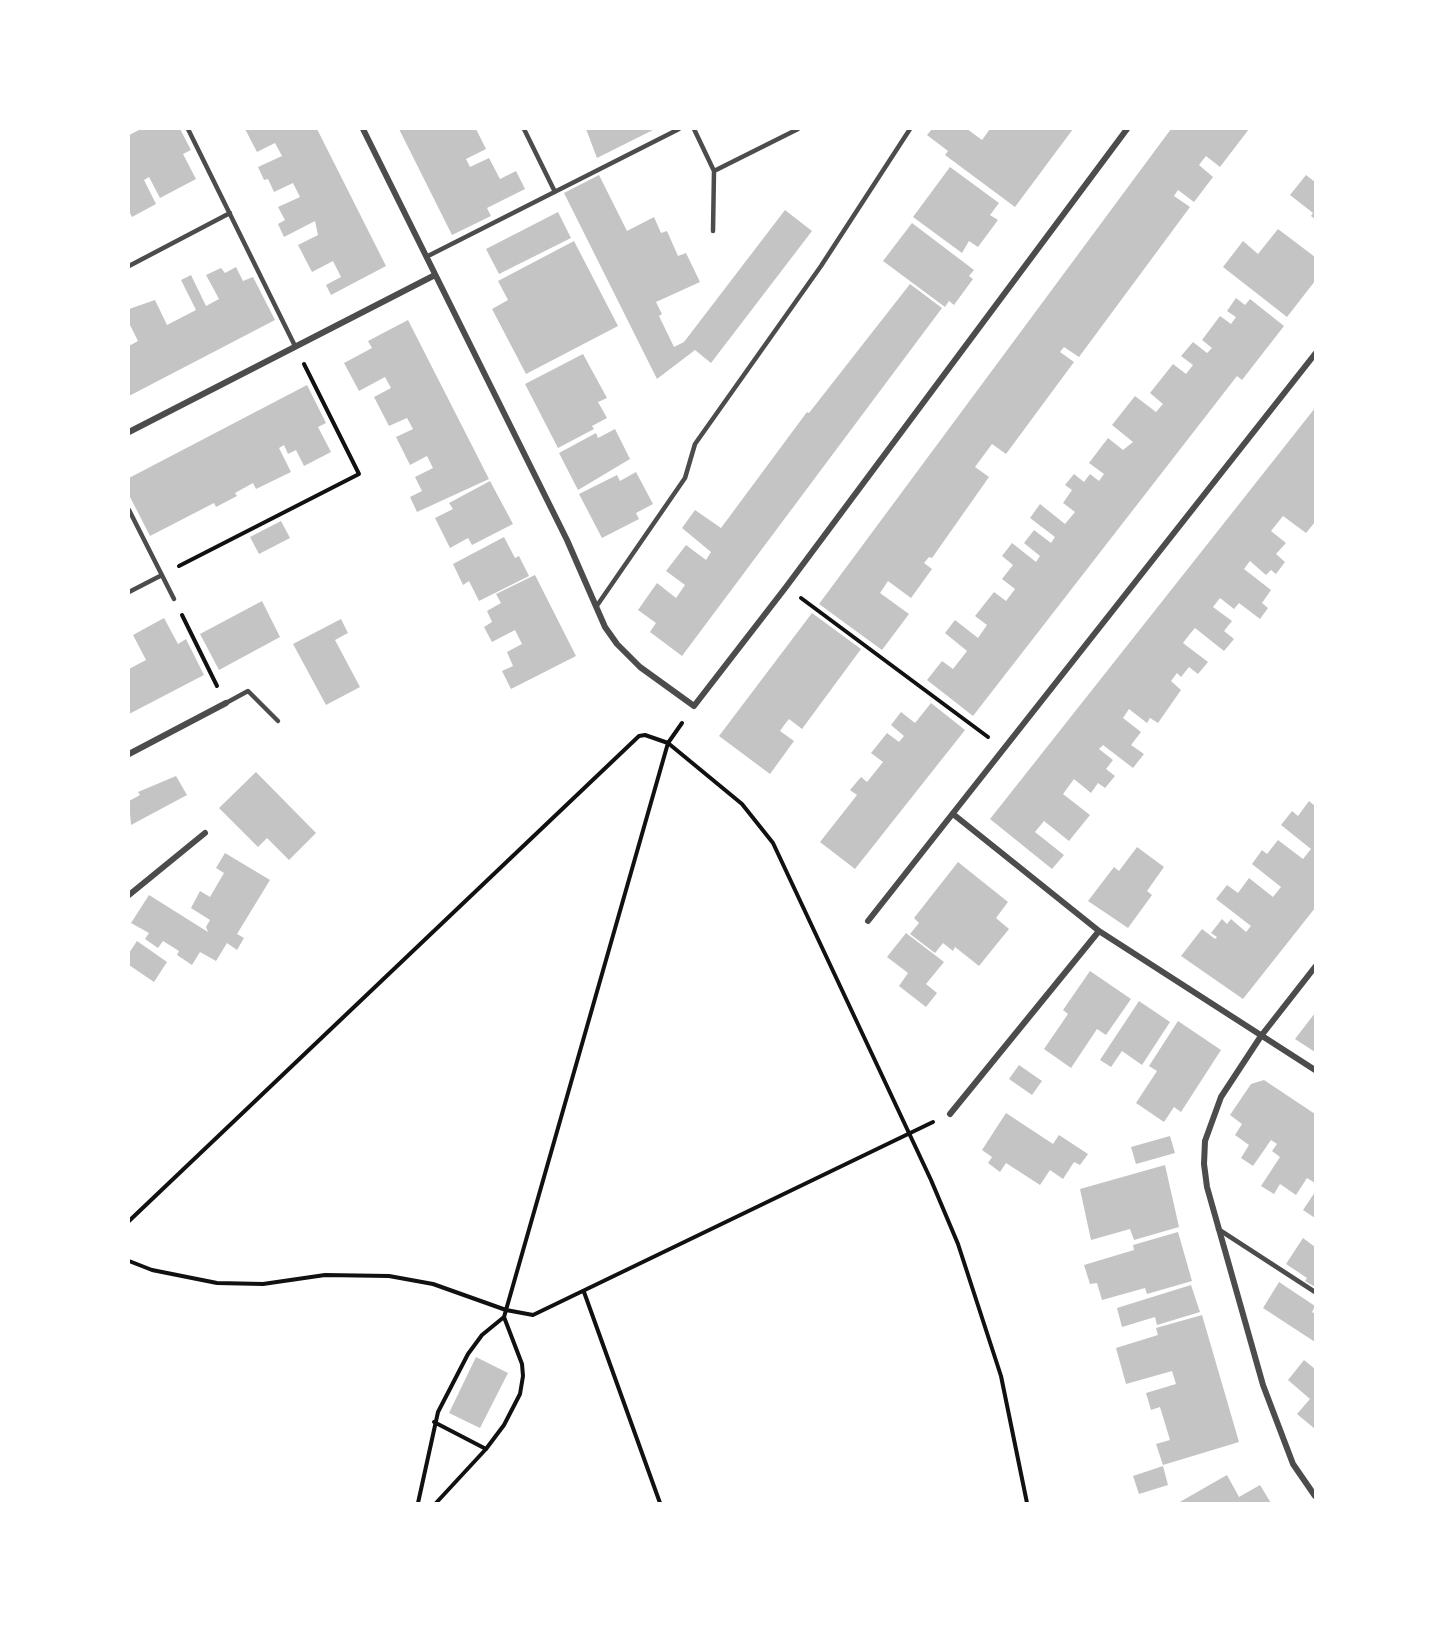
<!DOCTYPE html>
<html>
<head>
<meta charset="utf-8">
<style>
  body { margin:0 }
  #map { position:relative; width:1444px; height:1632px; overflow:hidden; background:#fff; font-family:"Libre Baskerville",serif }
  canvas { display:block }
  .frame { position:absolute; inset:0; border:130px solid #fff; pointer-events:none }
</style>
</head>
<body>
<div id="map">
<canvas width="1444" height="1632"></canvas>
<div class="frame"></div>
</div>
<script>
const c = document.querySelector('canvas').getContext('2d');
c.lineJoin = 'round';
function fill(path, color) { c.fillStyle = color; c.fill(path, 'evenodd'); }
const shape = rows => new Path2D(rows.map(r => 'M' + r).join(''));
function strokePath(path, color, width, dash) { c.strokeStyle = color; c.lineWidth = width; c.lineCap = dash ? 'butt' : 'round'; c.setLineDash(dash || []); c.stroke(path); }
const building = shape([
  [141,129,180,129,191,150,183,154,196,179,160,198,149,177,144,180,156,204,132,217,129,211,129,135],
  [245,129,317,129,386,266,331,295,326,285,341,277,333,261,312,272,298,245,318,235,315,221,284,237,278,224,285,220,278,207,300,197,293,183,274,192,268,179,264,180,258,167,282,156,275,143,257,152],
  [399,129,476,129,486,149,466,159,470,167,489,158,500,179,516,171,525,189,487,208,491,216,452,235],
  [586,129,655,129,597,158],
  [932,129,967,129,982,140,990,129,1073,129,1015,207,945,155,948,151,927,135],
  [1171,129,1249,129,1220,167,1206,156,1199,165,1213,177,1194,202,1178,190,1174,196,1190,207,1079,357,1064,347,1060,352,1074,362,1006,454,992,444,975,467,989,477,932,558,929,557,924,563,932,569,911,598,888,581,880,593,909,614,882,650,819,604],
  [950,167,999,203,990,215,998,220,978,247,969,241,962,253,913,217],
  [599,175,627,231,654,217,661,233,667,231,678,256,686,253,700,282,656,302,662,314,659,316,674,347,684,342,785,210,812,231,711,363,695,350,657,379,564,193],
  [1306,175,1315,182,1315,219,1311,216,1313,213,1290,195],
  [558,212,571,238,499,274,486,249],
  [912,223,974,270,969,276,973,279,954,305,949,301,945,307,883,261],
  [1278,229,1315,257,1315,281,1287,317,1223,267,1243,241,1258,254],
  [574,241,618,326,526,374,492,309,508,300,498,281],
  [236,267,243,281,253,277,275,320,129,396,129,346,138,341,129,323,129,309,155,300,167,325,196,310,181,280,191,275,206,306,219,299,206,275,221,268,225,273],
  [910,284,942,308,682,656,650,632,656,623,638,610,657,583,676,598,685,585,666,571,686,545,706,560,711,552,682,528,695,510,721,528,807,412,809,413],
  [1236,298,1245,305,1250,299,1284,326,1242,380,1237,376,973,716,927,680,942,661,953,669,967,651,945,633,955,620,978,638,987,625,975,616,994,592,1006,601,1015,589,1002,579,1013,565,1002,556,1012,543,1036,562,1040,556,1024,543,1034,530,1051,543,1055,537,1030,518,1040,504,1065,524,1075,512,1063,503,1072,490,1065,485,1074,474,1084,482,1090,474,1099,481,1104,474,1089,463,1108,438,1123,450,1133,442,1112,425,1135,396,1156,412,1163,404,1150,393,1173,364,1186,374,1193,365,1181,356,1193,342,1207,353,1212,348,1202,340,1220,316,1231,324,1236,317,1227,311],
  [408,320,489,479,417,512,410,497,422,491,415,477,433,468,427,456,410,465,396,437,413,429,407,418,389,426,374,397,391,388,385,377,359,391,344,363,372,348,368,341],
  [583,354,607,398,598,402,607,418,592,426,594,429,558,448,525,384],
  [307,385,326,423,318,427,331,452,304,466,296,450,288,454,284,445,279,448,291,472,256,489,253,483,235,493,237,496,216,507,214,503,150,536,129,495,129,478],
  [1315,408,1315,522,1306,533,1283,516,1271,531,1286,543,1276,554,1285,562,1276,574,1271,570,1266,575,1250,561,1244,569,1271,590,1262,603,1268,608,1260,619,1239,603,1234,609,1220,598,1213,607,1232,621,1224,631,1234,639,1224,651,1195,628,1189,635,1183,643,1208,662,1198,674,1189,667,1181,677,1177,673,1171,681,1181,690,1158,723,1150,718,1147,723,1129,709,1123,718,1141,732,1131,745,1144,754,1133,768,1103,745,1099,749,1113,760,1106,769,1115,776,1105,788,1098,783,1091,793,1074,779,1063,794,1090,815,1069,841,1044,821,1035,832,1064,855,1052,869,990,819],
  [615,429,630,459,578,490,559,453,596,433,598,438],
  [636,472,653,504,636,513,639,519,602,538,579,494,617,475,620,481],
  [490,481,513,524,472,545,468,538,450,548,435,518,453,509,449,503],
  [281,521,290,538,259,554,250,537],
  [504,537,515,558,519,556,529,576,479,601,469,581,463,585,453,564],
  [535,575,576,656,511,689,502,671,513,666,507,652,522,644,515,630,492,642,484,627,492,622,487,611,501,603,496,594],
  [262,601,280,637,219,670,200,634],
  [812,613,861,649,802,729,789,719,785,724,780,731,794,741,770,774,719,736],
  [164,618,178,644,186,639,204,675,129,714,129,669,146,660,133,635],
  [341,619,348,633,335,640,360,687,326,705,293,644],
  [931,703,965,730,855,869,820,842,857,795,850,790,861,777,867,782,883,762,871,753,887,733,899,742,904,736,891,725,901,712,915,723],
  [256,772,316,833,289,860,267,838,258,847,219,808],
  [176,776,187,795,131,825,129,801,140,795,138,792],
  [1309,801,1315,806,1315,908,1243,999,1181,956,1202,929,1215,939,1217,937,1211,933,1222,919,1227,924,1231,919,1246,932,1251,926,1216,899,1227,885,1238,893,1249,878,1273,897,1281,887,1252,864,1262,850,1267,854,1278,840,1303,859,1311,849,1281,825,1292,811,1298,816],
  [1137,847,1164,867,1147,891,1152,895,1128,928,1088,901,1114,867,1119,871],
  [225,853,270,880,237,934,244,938,237,950,227,943,216,961,200,952,192,965,177,955,179,951,163,941,158,948,145,939,149,933,131,923,149,895,208,932,206,927,210,920,191,908,200,891,210,897,224,873,216,868],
  [958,862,1008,902,996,918,1009,929,979,966,955,947,953,951,943,943,935,953,910,934,919,923,914,918],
  [906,933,944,962,926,984,937,993,926,1007,899,986,908,973,887,957],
  [137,941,167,962,154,982,129,965,129,953],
  [1090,971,1131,999,1106,1035,1097,1029,1071,1068,1044,1049,1068,1014,1063,1010],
  [1139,1001,1170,1022,1142,1065,1122,1051,1111,1067,1100,1060],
  [1315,1013,1315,1052,1295,1039],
  [1178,1021,1221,1050,1181,1112,1174,1107,1164,1122,1136,1103,1157,1071,1149,1066],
  [1019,1065,1042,1081,1032,1095,1009,1079],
  [1264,1080,1315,1114,1315,1183,1307,1178,1296,1195,1280,1184,1274,1194,1261,1186,1280,1157,1272,1151,1277,1144,1271,1140,1253,1166,1241,1158,1249,1145,1235,1135,1242,1124,1230,1115,1251,1084],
  [1006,1113,1053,1144,1059,1135,1088,1154,1080,1165,1074,1162,1063,1179,1050,1170,1040,1185,1006,1163,1000,1172,988,1163,992,1157,982,1150],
  [1170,1136,1175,1153,1136,1164,1131,1147],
  [1165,1165,1179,1227,1134,1240,1130,1229,1091,1240,1080,1189],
  [1315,1192,1315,1218,1303,1210],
  [1178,1232,1192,1281,1147,1294,1145,1288,1102,1300,1097,1283,1090,1284,1084,1265,1134,1250,1133,1245],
  [1303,1238,1315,1247,1315,1287,1305,1281,1307,1278,1286,1264],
  [1279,1282,1315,1306,1312,1312,1315,1314,1315,1342,1263,1308],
  [1191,1285,1200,1312,1157,1325,1155,1317,1122,1327,1117,1308],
  [1202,1315,1239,1442,1163,1465,1156,1444,1170,1440,1160,1407,1151,1410,1146,1393,1176,1384,1172,1371,1126,1384,1116,1348,1158,1335,1156,1328],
  [476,1357,508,1373,480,1428,449,1413],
  [1304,1360,1315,1369,1315,1429,1297,1414,1310,1399,1288,1380],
  [1163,1466,1168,1485,1139,1494,1133,1476],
  [1227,1475,1239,1497,1260,1485,1271,1503,1178,1503]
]);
const path = shape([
  [179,566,359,474,304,364],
  [801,598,988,737],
  [182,615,217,686],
  [682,723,668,743,742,804,773,843,931,1180,958,1244,1001,1376,1027,1503],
  [129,1221,639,736,645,735,668,743,504,1317,522,1364,523,1376,520,1394,504,1425,486,1449,436,1503],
  [129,1261,152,1270,217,1283,263,1284,325,1275,389,1276,433,1284,506,1310,533,1315,933,1122],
  [584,1292,660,1503],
  [434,1422,486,1449],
  [418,1503,438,1412,468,1354,482,1335,504,1317]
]);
const service = shape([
  [188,129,295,346],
  [524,129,555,192],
  [694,129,714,171,798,129],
  [713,231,714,171],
  [426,257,679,129],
  [129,266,230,213],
  [129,510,174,599],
  [129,592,162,575],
  [596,607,685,478,695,444,821,266,910,129],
  [226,703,248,691,278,721],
  [1218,1229,1315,1292]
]);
const minor = shape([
  [363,129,567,540,605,627,617,644,640,667,694,706,786,587,1127,129],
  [129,432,435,275],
  [129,754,226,703],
  [953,814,1099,931,1315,1070],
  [129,895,205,833],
  [868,921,1315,354],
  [1315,967,1261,1036,1221,1097,1205,1141,1204,1164,1207,1187,1263,1385,1293,1464,1315,1496],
  [950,1114,1099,931]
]);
fill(building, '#c4c4c4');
strokePath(path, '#111', 4);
strokePath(service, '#4c4c4c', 4.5);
strokePath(minor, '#4c4c4c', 6);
</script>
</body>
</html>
